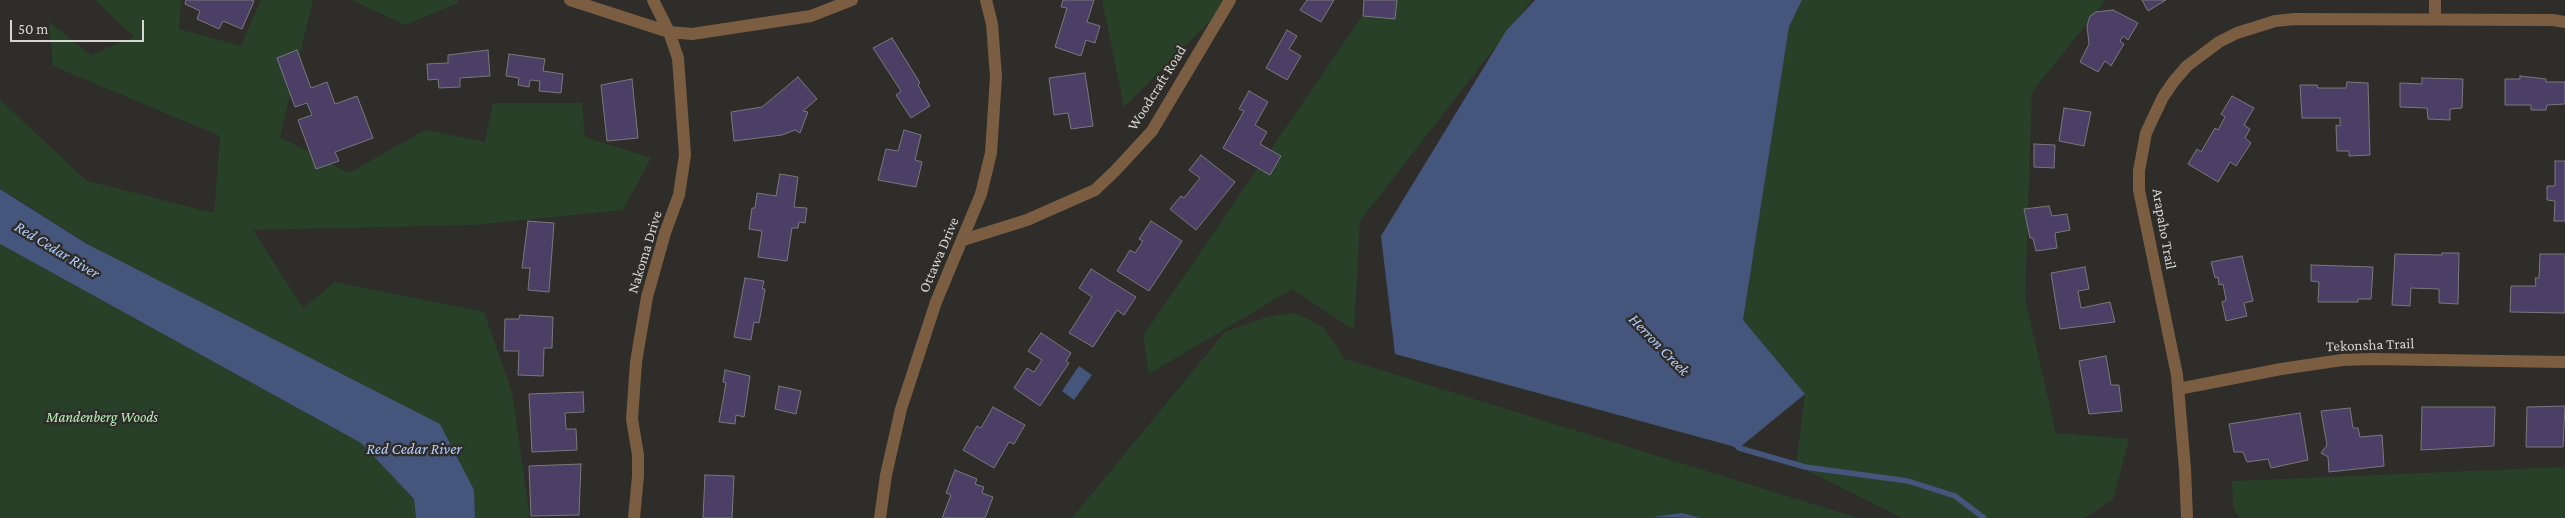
<!DOCTYPE html>
<html>
<head>
<meta charset="utf-8">
<style>
  body { margin:0 }
  #map { position:relative; width:2565px; height:518px; overflow:hidden; background:#2e2d2a; font-family:"Crimson Pro",serif }
  canvas { display:block }
  .scale { position:absolute; left:10px; top:20px; width:134px; height:22px; box-sizing:border-box; border:2px solid #d6d5d3; border-top:0; padding-left:6px; font-size:15px; line-height:18px; white-space:nowrap; color:#d6d5d3; -webkit-text-stroke:4px #2e2d2a; paint-order:stroke }
</style>
</head>
<body>
<div id="map">
<canvas width="2565" height="518"></canvas>
<div class="scale">50 m</div>
</div>
<script>
const c = document.querySelector('canvas').getContext('2d');
c.lineJoin = 'round';
function fill(path, color) { c.fillStyle = color; c.fill(path, 'evenodd'); }
const shape = rows => new Path2D(rows.map(r => 'M' + r).join(''));
function strokePath(path, color, width, dash) { c.strokeStyle = color; c.lineWidth = width; c.lineCap = dash ? 'butt' : 'round'; c.setLineDash(dash || []); c.stroke(path); }
function label(font, color, halo, rows, align = 'center') {
  c.font = font + ' "Crimson Pro",serif'; c.lineWidth = 5; c.setLineDash([]); c.textBaseline = 'middle'; c.strokeStyle = halo; c.fillStyle = color; for (const [text, x, y, turn = 0] of rows) {
    c.save(); c.translate(x, y); c.rotate((+turn || 0) * Math.PI / 180); c.textAlign = isNaN(turn) ? turn : align; if (halo) c.strokeText(text, 0, 0); c.fillText(text, 0, 0); c.restore();
  }
}
const green = shape([
  [95,0,181,0,179,29,241,46,261,0,313,0,280,137,349,173,425,130,485,142,493,103,582,103,585,137,651,158,623,210,473,225,253,230,303,308,335,282,484,312,512,392,530,518,475,518,474,490,0,188,0,100,87,181,214,213,220,136,53,66,49,22,91,55,134,37],
  [352,0,458,0,458,3,405,25],
  [1102,0,1231,0,1124,107],
  [1373,0,1532,0,1360,221,1354,330,1292,289,1149,374,1143,336],
  [1802,0,2106,0,2032,92,2025,298,2056,433,2129,439,2113,499,2085,518,1902,518,1796,465,1805,394,1743,320,1789,27],
  [0,244,361,443,414,499,416,518,0,518],
  [1296,313,1323,327,1345,359,1858,518,1072,518,1225,332,1270,316],
  [2565,467,2565,518,2240,518,2233,508,2232,481]
]);
const water = shape([
  [1535,0,1802,0,1789,27,1743,320,1805,394,1739,448,1395,354,1381,236,1506,31],
  [0,189,87,244,440,424,474,490,475,518,416,518,414,499,361,443,0,244],
  [1079,366,1092,375,1074,400,1062,391],
  [1682,513,1701,518,1653,517]
]);
const stream = shape([
  [1734,443,1739,448,1805,467,1908,481,1955,496,1984,518]
]);
const building = shape([
  [186,0,251,0,254,1,242,29,223,21,219,29,197,19,200,11,185,4,186,0],
  [1063,0,1094,0,1087,22,1100,26,1095,43,1086,40,1081,56,1055,47,1067,8,1061,7,1063,0],
  [1307,0,1334,0,1321,22,1300,10,1307,0],
  [1364,0,1397,0,1395,19,1363,16,1364,0],
  [2142,0,2166,0,2148,11,2142,0],
  [2113,10,2138,23,2128,40,2123,36,2120,41,2124,44,2111,66,2105,61,2098,72,2080,62,2089,44,2087,26,2090,16,2096,12,2113,10],
  [1287,30,1297,36,1289,49,1301,56,1287,80,1266,68,1287,30],
  [892,38,920,83,918,85,930,106,911,118,896,95,901,91,873,48,892,38],
  [297,50,311,88,327,82,335,104,357,96,373,138,335,152,339,161,316,169,298,120,312,115,307,103,295,107,277,58,297,50],
  [488,50,490,76,460,78,460,87,439,88,438,79,428,80,427,64,448,63,448,55,488,50],
  [509,54,545,59,543,71,563,74,561,93,539,91,540,81,530,80,529,87,518,85,519,78,506,76,509,54],
  [1085,73,1093,126,1071,129,1068,113,1054,115,1049,78,1085,73],
  [2520,76,2546,79,2546,82,2565,82,2565,104,2547,105,2546,110,2531,110,2531,105,2505,105,2505,79,2520,79,2520,76],
  [798,77,817,99,803,111,808,112,800,133,795,130,782,135,734,141,731,112,762,107,798,77],
  [2422,78,2463,79,2462,108,2450,109,2450,120,2428,119,2427,108,2400,107,2400,83,2422,84,2422,78],
  [632,79,638,138,607,141,601,85,632,79],
  [2347,82,2368,83,2370,155,2349,156,2349,151,2337,151,2336,125,2340,126,2340,118,2302,118,2300,85,2317,85,2318,88,2346,88,2347,82],
  [1249,91,1268,102,1255,125,1267,132,1260,144,1281,156,1270,175,1223,148,1244,111,1239,109,1249,91],
  [2232,96,2254,108,2244,125,2250,129,2245,138,2251,143,2236,166,2230,162,2218,182,2188,164,2197,149,2201,152,2215,128,2218,130,2225,117,2221,114,2232,96],
  [2064,108,2091,112,2084,146,2059,141,2064,108],
  [904,130,921,135,915,160,922,162,916,187,878,180,886,149,898,151,904,130],
  [2034,144,2055,145,2054,168,2034,167,2034,144],
  [1201,155,1235,182,1196,230,1170,209,1181,196,1184,198,1200,178,1189,170,1201,155],
  [2555,161,2565,161,2565,221,2554,221,2555,201,2547,200,2547,186,2555,186,2555,161],
  [780,174,798,177,794,207,807,208,805,223,799,222,798,228,792,228,787,261,758,257,762,231,749,229,752,208,755,208,757,193,776,196,780,174],
  [2049,206,2052,216,2067,214,2070,230,2055,233,2057,248,2036,251,2033,238,2030,238,2024,209,2049,206],
  [528,221,554,223,549,292,528,290,530,268,522,268,528,221],
  [1151,221,1182,241,1149,291,1117,271,1130,250,1135,253,1143,241,1139,239,1151,221],
  [2442,253,2459,253,2458,304,2439,303,2439,289,2411,288,2410,306,2392,305,2395,254,2442,255,2442,253],
  [2540,254,2565,254,2565,313,2510,312,2511,286,2536,286,2535,278,2539,278,2540,254],
  [2242,256,2253,301,2244,303,2247,316,2226,321,2222,302,2226,300,2223,284,2219,285,2218,277,2215,278,2211,262,2242,256],
  [2311,265,2373,267,2371,299,2358,299,2358,302,2318,302,2319,282,2311,281,2311,265],
  [2085,267,2089,289,2078,291,2081,308,2110,302,2115,322,2060,329,2051,273,2085,267],
  [1091,269,1136,297,1124,315,1117,310,1093,347,1069,333,1092,297,1079,288,1091,269],
  [745,278,764,281,762,289,765,289,759,323,754,322,751,340,734,337,745,278],
  [520,315,553,317,552,348,544,348,543,376,518,375,519,351,504,351,505,319,519,319,520,315],
  [1041,333,1071,353,1066,361,1069,363,1040,406,1014,388,1027,368,1034,372,1042,360,1028,351,1041,333],
  [2106,356,2111,385,2119,385,2122,411,2089,414,2079,361,2106,356],
  [725,370,750,376,744,417,736,415,735,424,719,422,726,383,723,382,725,370],
  [779,386,801,391,796,414,775,409,779,386],
  [583,392,584,412,565,413,566,429,576,429,577,450,532,452,529,394,583,392],
  [2565,406,2563,447,2526,447,2527,407,2565,406],
  [993,407,1025,425,1014,444,1009,442,994,468,963,450,977,426,981,428,993,407],
  [2422,407,2495,407,2494,446,2421,450,2422,407],
  [2350,408,2353,428,2358,428,2360,437,2382,435,2384,466,2329,472,2328,457,2321,453,2327,445,2321,411,2350,408],
  [2300,413,2308,460,2271,468,2268,459,2247,462,2243,452,2234,452,2229,424,2300,413],
  [581,464,579,515,531,516,529,466,581,464],
  [955,470,977,479,975,484,984,487,982,493,993,497,985,518,942,518,951,495,946,493,955,470],
  [705,475,734,476,732,518,703,518,705,475]
]);
const street = shape([
  [570,0,669,32,692,34,811,16,852,0],
  [2435,20,2435,0],
  [963,240,1027,220,1095,190,1115,171,1152,131,1230,0],
  [2178,389,2281,369,2342,360,2372,359,2565,362],
  [634,518,638,476,638,455,632,419,636,362,647,297,665,233,679,195,685,155,678,58,669,32,653,0],
  [880,518,886,475,901,409,936,302,981,194,991,153,996,77,992,24,986,0],
  [2187,518,2185,469,2177,375,2139,190,2139,171,2146,133,2163,97,2174,81,2187,66,2219,42,2237,33,2275,21,2295,19,2553,20,2565,22]
]);
const streetNames = [
  ["Woodcraft Road",1157,88,-58],
  ["Arapaho Trail",2164,229,80],
  ["Nakoma Drive",645,252,-73],
  ["Ottawa Drive",939,255,-67],
  ["Tekonsha Trail",2370,345,-2]
];
const parkNames = [
  ["Mandenberg Woods",102,417]
];
const waterNames = [
  ["Red Cedar River",57,250,31],
  ["Herron Creek",1659,345,46],
  ["Red Cedar River",414,449]
];
fill(green, '#274027');
fill(water, '#45567c');
strokePath(stream, '#45567c', 5.5);
fill(building, '#4b3f66');
strokePath(building, '#79787b', 1);
strokePath(street, '#7b5e42', 12);
label('15px', '#d6d5d3', '#2e2d2a', streetNames);
label('italic 15px', '#b5eeb6', '#2e2d2a', parkNames);
label('italic 16px', '#b2cbfe', '#2e2d2a', waterNames);
</script>
</body>
</html>
